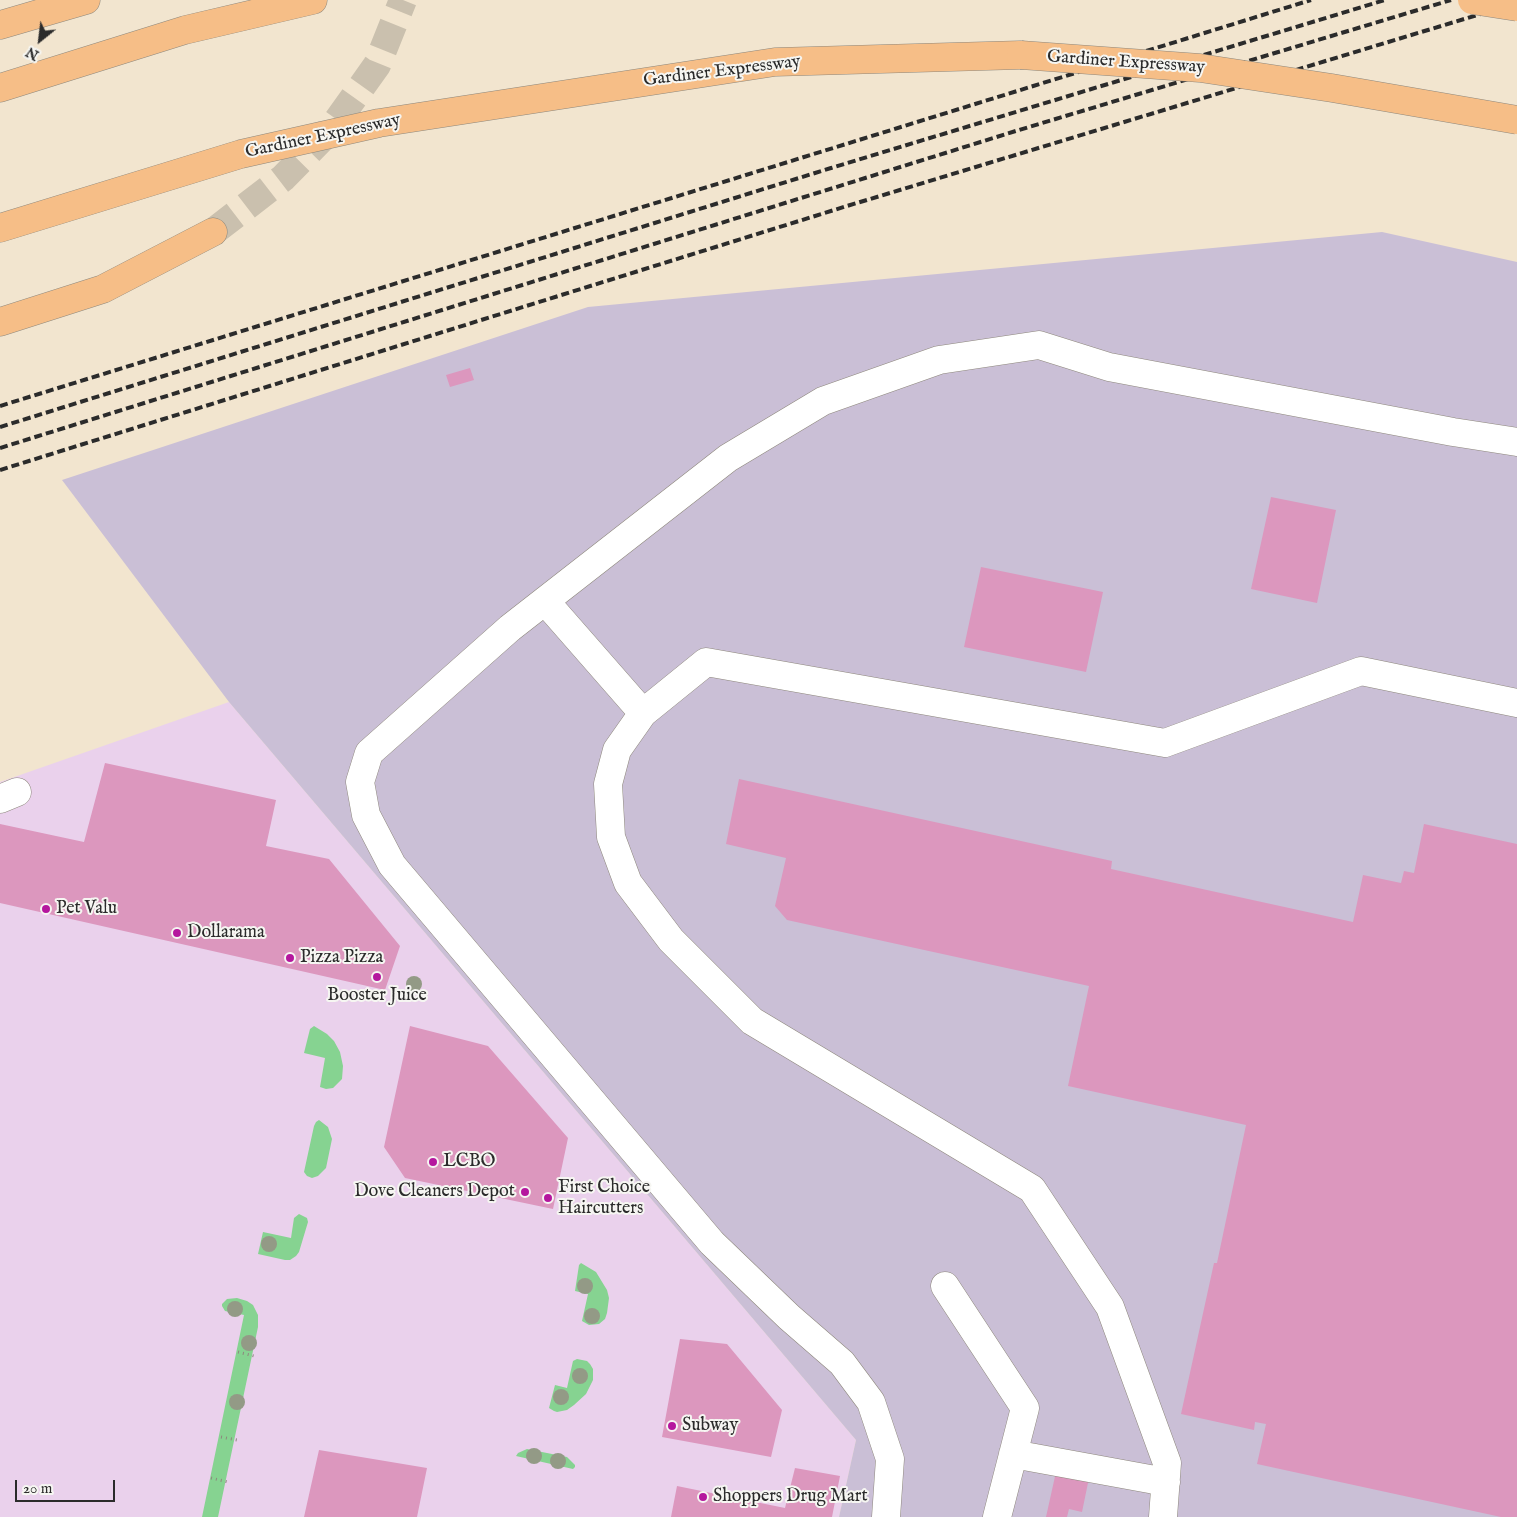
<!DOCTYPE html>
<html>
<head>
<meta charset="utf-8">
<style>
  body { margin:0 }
  #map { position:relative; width:1517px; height:1517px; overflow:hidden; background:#f2e5cf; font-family:"IM FELL English",serif }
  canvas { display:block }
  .north { position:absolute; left:15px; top:15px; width:50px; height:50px; -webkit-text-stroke:4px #f6f6f2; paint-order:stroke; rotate:209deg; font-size:14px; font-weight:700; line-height:20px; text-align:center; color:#2b2b2b }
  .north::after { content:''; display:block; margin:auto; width:18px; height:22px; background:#2b2b2b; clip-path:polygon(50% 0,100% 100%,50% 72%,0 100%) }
  .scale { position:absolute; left:15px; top:1480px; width:100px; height:22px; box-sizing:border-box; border:2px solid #2b2b2b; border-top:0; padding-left:6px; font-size:15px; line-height:18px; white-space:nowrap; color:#2b2b2b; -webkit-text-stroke:4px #f6f6f2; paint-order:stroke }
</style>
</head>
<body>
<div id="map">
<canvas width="1517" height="1517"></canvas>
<div class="north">N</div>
<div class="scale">20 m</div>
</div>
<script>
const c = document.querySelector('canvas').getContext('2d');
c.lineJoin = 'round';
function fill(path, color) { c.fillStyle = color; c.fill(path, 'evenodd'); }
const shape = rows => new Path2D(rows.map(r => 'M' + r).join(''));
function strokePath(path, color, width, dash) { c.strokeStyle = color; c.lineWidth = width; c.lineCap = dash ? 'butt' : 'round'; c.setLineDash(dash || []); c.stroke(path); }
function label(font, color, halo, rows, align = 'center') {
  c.font = font + ' "IM FELL English",serif'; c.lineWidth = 4; c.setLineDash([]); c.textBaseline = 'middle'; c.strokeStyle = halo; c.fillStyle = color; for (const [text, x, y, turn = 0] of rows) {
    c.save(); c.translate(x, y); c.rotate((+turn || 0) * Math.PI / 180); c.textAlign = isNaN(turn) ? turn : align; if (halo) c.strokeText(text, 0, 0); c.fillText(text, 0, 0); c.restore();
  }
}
const built = shape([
  [229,702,856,1440,839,1517,0,1517,0,782]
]);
const industrial = shape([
  [1382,232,1517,262,1517,1517,839,1517,856,1440,229,702,62,480,588,307]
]);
const green = shape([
  [314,1026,327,1034,334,1041,340,1052,343,1066,342,1079,333,1088,326,1089,320,1087,325,1058,304,1053,310,1029],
  [319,1120,328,1127,332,1139,326,1168,318,1176,312,1178,307,1176,304,1172,314,1126,316,1122],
  [299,1214,307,1218,308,1222,299,1252,296,1256,290,1260,285,1260,258,1254,263,1232,291,1238,294,1218],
  [581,1263,596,1272,607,1290,609,1298,607,1313,605,1319,599,1324,589,1325,582,1321,588,1294,575,1291,579,1265],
  [237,1298,247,1301,253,1305,258,1315,258,1327,218,1517,202,1517,244,1315,225,1311,222,1306,222,1304,227,1299],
  [577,1359,587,1361,590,1364,593,1369,593,1380,586,1394,574,1405,567,1410,557,1412,554,1411,549,1408,555,1385,567,1388,573,1361],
  [527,1449,567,1457,575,1465,575,1467,573,1469,516,1456,518,1453]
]);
const building = shape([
  [470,368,474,380,450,387,446,375],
  [1271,497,1336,510,1317,603,1251,589],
  [981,567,1103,592,1086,672,964,647],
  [105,763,276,800,266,846,329,859,400,946,385,990,0,903,0,824,84,842],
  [739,779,1112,861,1111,869,1353,922,1363,875,1401,883,1404,871,1414,873,1424,824,1517,844,1517,1517,1501,1517,1257,1464,1266,1424,1255,1422,1254,1430,1181,1414,1214,1263,1217,1263,1246,1125,1068,1086,1089,986,787,920,775,906,786,858,726,844],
  [410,1026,488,1046,568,1138,553,1209,405,1178,384,1147],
  [680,1339,727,1344,782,1410,771,1457,662,1437],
  [319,1450,427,1468,417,1517,304,1517],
  [795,1468,840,1476,832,1517,671,1517,677,1486,785,1508],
  [1056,1472,1089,1478,1082,1512,1069,1509,1067,1517,1046,1517]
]);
const highwayTunnel = shape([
  [213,232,283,178,332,128,377,65,403,0]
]);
const path = shape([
  [238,1352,254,1356],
  [221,1437,237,1440],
  [211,1478,228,1482]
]);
const minor = shape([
  [545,601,643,713],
  [0,799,17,792],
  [945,1286,1025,1408,997,1517],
  [1013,1454,1166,1482],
  [886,1517,890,1459,871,1402,842,1363,789,1317,712,1243,392,865,366,815,360,782,369,753,510,628,728,458,823,401,939,360,1039,345,1109,367,1453,432,1517,442],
  [1163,1517,1167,1463,1110,1307,1032,1189,752,1021,671,940,628,883,611,837,608,784,617,750,643,713,706,662,1165,743,1361,671,1517,703]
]);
const highway = shape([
  [0,25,86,0],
  [0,88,185,30,313,0],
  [0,228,241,154,379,123,775,62,1021,55],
  [0,322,103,289,213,232]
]);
const rail = shape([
  [0,406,1311,0],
  [0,427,831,168,1385,0],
  [0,448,1019,130,1451,0],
  [0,470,847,206,1517,3]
]);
const highwayBridge = shape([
  [1472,0,1517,7],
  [1021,55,1200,68,1332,88,1517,120]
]);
const trees = [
  [414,984],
  [269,1244],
  [585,1286],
  [235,1309],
  [592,1316],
  [249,1343],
  [580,1376],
  [561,1397],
  [237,1402],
  [534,1456],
  [558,1461]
];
const markers = [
  [46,909,5,"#b5179e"],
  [177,933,5,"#b5179e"],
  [290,958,5,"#b5179e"],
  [377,977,5,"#b5179e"],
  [433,1162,5,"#b5179e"],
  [525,1192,5,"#b5179e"],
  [548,1198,5,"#b5179e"],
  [672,1426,5,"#b5179e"],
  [703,1497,5,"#b5179e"]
];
const streetNames = [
  ["Gardiner Expressway",1126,63,4],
  ["Gardiner Expressway",722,72,-7],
  ["Gardiner Expressway",323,137,-12]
];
const poiNames = [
  ["Pet Valu",56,909],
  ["Dollarama",187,933],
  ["Pizza Pizza",300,958],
  ["Booster Juice",377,996,"center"],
  ["LCBO",443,1162],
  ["First Choice",558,1188],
  ["Haircutters",558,1209],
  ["Dove Cleaners Depot",515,1192,"right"],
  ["Subway",682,1426],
  ["Shoppers Drug Mart",713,1497]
];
fill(built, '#ead1ec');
fill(industrial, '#cabfd6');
fill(green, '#86d391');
fill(building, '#dc97be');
strokePath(highwayTunnel, '#cac0ae', 28, [28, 14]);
strokePath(minor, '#8e887d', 29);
strokePath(highway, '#8e887d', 29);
strokePath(path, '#8e887d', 3, [1, 4]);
strokePath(minor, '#fff', 28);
strokePath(highway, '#f6be87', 28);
strokePath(rail, '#2b2b2b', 4, [8, 4]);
strokePath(highwayBridge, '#8e887d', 29, []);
strokePath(highwayBridge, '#f6be87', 28);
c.fillStyle = '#939a86';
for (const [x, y] of trees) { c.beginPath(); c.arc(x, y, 8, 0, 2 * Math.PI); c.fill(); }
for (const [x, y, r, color] of markers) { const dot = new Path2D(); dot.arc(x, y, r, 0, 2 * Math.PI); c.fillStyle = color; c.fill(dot); strokePath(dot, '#f6f6f2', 2); }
label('18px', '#2b2b2b', '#f6f6f2', streetNames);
label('18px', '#2b2b2b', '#f6f6f2', poiNames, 'left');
</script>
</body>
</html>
